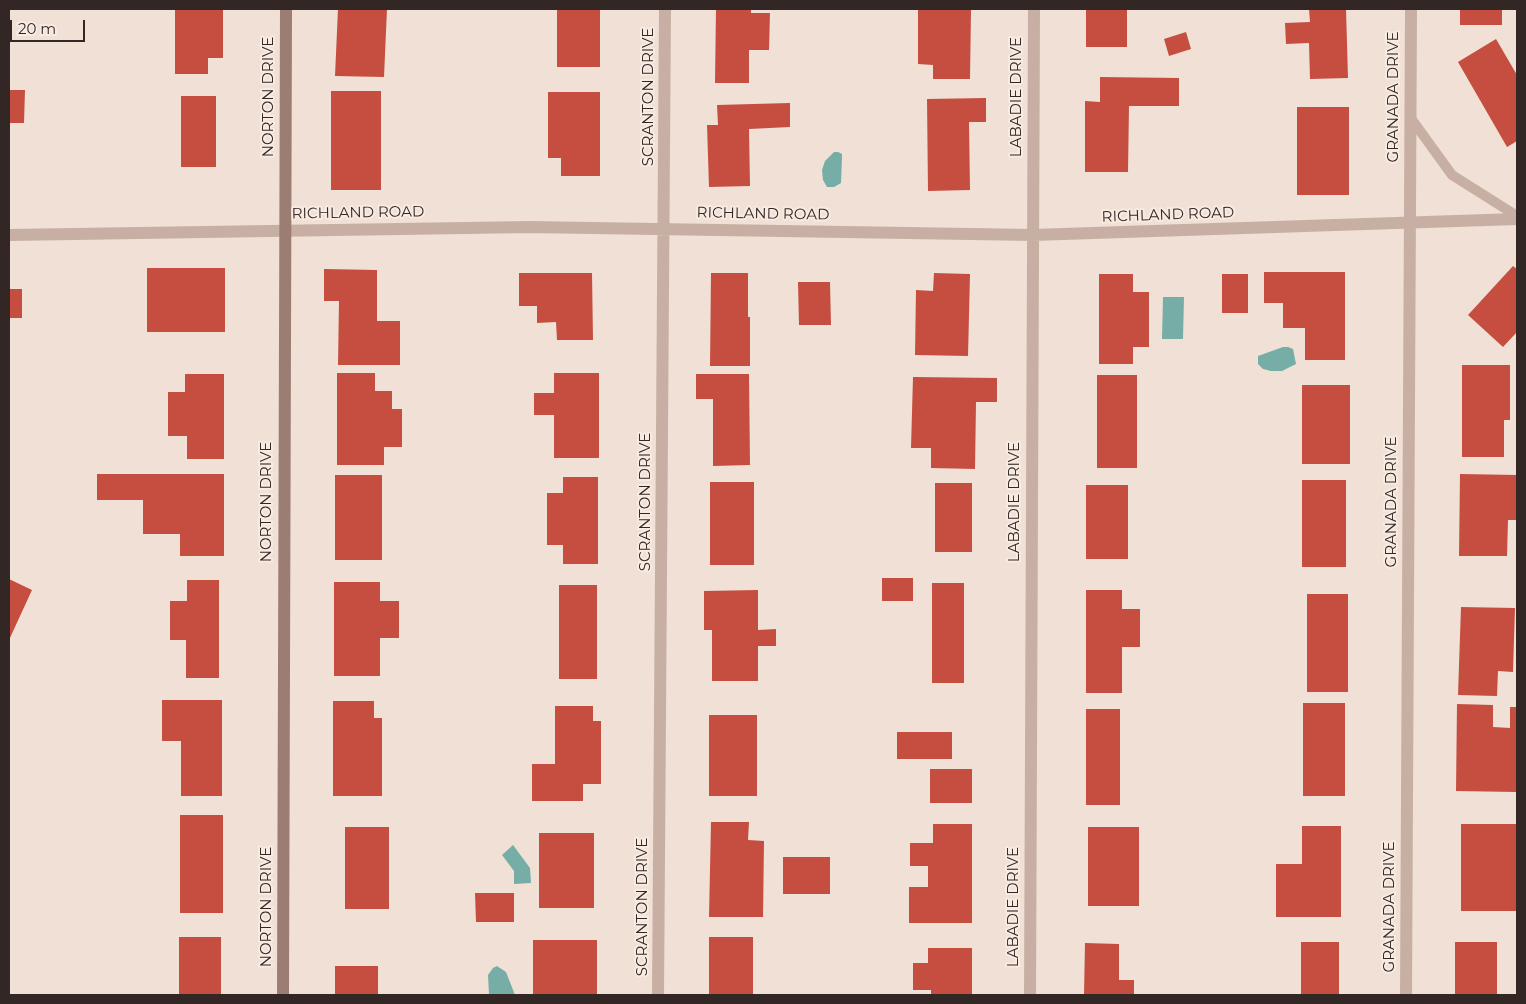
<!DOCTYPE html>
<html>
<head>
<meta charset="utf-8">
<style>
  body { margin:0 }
  #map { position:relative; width:1526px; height:1004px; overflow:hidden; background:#f0e0d6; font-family:Montserrat,sans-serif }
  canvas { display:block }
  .frame { position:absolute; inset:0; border:10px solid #332725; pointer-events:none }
  .scale { position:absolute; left:10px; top:20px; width:75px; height:22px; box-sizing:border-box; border:2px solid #332725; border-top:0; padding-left:6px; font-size:15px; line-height:18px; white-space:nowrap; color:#332725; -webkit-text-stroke:4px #f8ebe2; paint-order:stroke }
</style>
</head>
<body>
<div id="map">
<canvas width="1526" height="1004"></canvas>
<div class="frame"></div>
<div class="scale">20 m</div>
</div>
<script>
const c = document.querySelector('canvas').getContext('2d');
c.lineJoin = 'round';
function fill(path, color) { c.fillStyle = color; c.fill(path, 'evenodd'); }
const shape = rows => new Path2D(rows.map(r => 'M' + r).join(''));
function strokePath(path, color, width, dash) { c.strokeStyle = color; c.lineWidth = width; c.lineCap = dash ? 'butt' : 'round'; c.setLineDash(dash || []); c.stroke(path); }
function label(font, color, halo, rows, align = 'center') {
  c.font = font + ' Montserrat,sans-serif'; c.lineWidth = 4; c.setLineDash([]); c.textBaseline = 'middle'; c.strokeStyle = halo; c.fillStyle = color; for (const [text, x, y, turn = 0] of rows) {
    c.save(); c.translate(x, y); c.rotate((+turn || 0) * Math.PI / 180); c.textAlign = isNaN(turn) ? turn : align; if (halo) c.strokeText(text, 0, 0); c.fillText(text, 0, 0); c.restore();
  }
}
const water = shape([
  [834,152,838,152,842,154,842,157,841,183,834,187,827,187,823,180,822,170,825,161],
  [1163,297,1184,297,1183,339,1162,339],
  [1283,347,1288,347,1293,349,1296,364,1282,371,1271,371,1263,369,1258,364,1258,356],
  [513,845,530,868,531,883,514,884,514,871,502,855],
  [497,966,506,972,515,995,489,995,488,975,493,968]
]);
const building = shape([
  [175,9,223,9,223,58,208,58,208,74,175,74],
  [338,9,387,9,384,77,335,76],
  [557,9,600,9,600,67,557,67],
  [716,9,751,9,751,13,770,13,769,50,749,50,749,83,715,83],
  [935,9,971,9,970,79,933,79,933,65,918,64,918,10,935,10],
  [1086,9,1127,9,1127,47,1086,47],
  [1309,9,1346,9,1348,78,1310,79,1309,43,1286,44,1285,23,1310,22],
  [1460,9,1502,9,1502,25,1460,25],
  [1186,32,1191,49,1169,56,1164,39],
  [1496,39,1517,75,1517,141,1507,147,1458,62],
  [1100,77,1179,78,1179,106,1129,106,1128,172,1085,172,1085,101,1100,102],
  [9,90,25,90,24,123,9,123],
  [331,91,381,91,381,190,331,190],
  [548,92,600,92,600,176,561,176,561,158,548,158],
  [181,96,216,96,216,167,181,167],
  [986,98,986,122,969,122,970,190,928,191,927,99],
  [790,103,790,127,749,129,750,186,709,187,707,125,718,125,717,105],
  [1297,107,1349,107,1349,195,1297,195],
  [1513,266,1517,269,1517,332,1503,347,1468,315],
  [147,268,225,268,225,332,147,332],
  [324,269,377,270,377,321,400,321,400,365,338,365,339,301,324,301],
  [1264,272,1345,272,1345,360,1305,360,1305,328,1283,328,1283,303,1264,303],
  [519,273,592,273,593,340,557,340,556,322,537,323,537,306,519,306],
  [711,273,748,273,748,317,750,317,750,366,710,366],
  [934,273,970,274,968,356,915,355,916,290,933,291],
  [1099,274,1133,274,1133,292,1149,292,1149,347,1133,347,1133,364,1099,364],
  [1222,274,1248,274,1248,313,1222,313],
  [798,282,830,282,831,325,799,325],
  [9,289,22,289,22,318,9,318],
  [1462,365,1510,365,1510,420,1504,420,1504,457,1462,457],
  [337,373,375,373,375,391,392,391,392,409,402,409,402,447,384,447,384,465,337,465],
  [554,373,599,373,599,458,554,458,554,415,534,415,534,393,554,393],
  [185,374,224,374,224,459,187,459,187,436,168,436,168,392,185,392],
  [696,374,749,374,750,465,713,466,713,399,696,399],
  [1097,375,1137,375,1137,468,1097,468],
  [913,377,997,378,997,402,976,402,975,469,931,468,931,448,911,448],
  [1302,385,1350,385,1350,464,1302,464],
  [97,474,224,474,224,556,180,556,180,534,143,534,143,500,97,500],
  [1460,474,1517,475,1517,520,1508,520,1507,556,1459,556],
  [335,475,382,475,382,560,335,560],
  [563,477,598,477,598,564,563,564,563,545,547,545,547,493,563,493],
  [1302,480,1346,480,1346,567,1302,567],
  [710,482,754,482,754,565,710,565],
  [935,483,972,483,972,552,935,552],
  [1086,485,1128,485,1128,559,1086,559],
  [882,578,913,578,913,601,882,601],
  [9,579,32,590,9,640],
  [187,580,219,580,219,678,186,678,186,640,170,640,170,601,187,601],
  [334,582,380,582,380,601,399,601,399,638,380,638,380,676,334,676],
  [932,583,964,583,964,683,932,683],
  [559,585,597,585,597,679,559,679],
  [758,590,758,630,776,629,776,646,758,646,758,681,712,681,712,630,704,630,704,591],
  [1086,590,1122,590,1122,609,1140,609,1140,647,1122,647,1122,693,1086,693],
  [1307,594,1348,594,1348,692,1307,692],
  [1461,607,1515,608,1513,672,1498,671,1497,696,1458,695],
  [162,700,222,700,222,796,181,796,181,741,162,741],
  [333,701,374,701,374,718,382,718,382,796,333,796],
  [1303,703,1345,703,1345,796,1303,796],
  [1457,704,1493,705,1493,727,1510,728,1510,707,1517,707,1516,792,1456,791],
  [555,706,593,706,593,721,601,721,601,784,583,784,583,801,532,801,532,764,555,764],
  [1086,709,1120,709,1120,805,1086,805],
  [709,715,757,715,757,796,709,796],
  [897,732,952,732,952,759,897,759],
  [930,769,972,769,972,803,930,803],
  [180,815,223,815,223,913,180,913],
  [711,822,749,822,748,840,764,841,763,917,709,917],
  [933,824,972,824,972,923,909,923,909,887,928,887,928,866,910,866,910,843,933,843],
  [1461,824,1516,824,1517,911,1461,911],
  [1302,826,1341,826,1341,917,1276,917,1276,864,1302,864],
  [345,827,389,827,389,909,345,909],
  [1088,827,1139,827,1139,906,1088,906],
  [539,833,594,833,594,908,539,908],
  [783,857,830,857,830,894,783,894],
  [475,893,514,893,514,922,476,922],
  [179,937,221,937,221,995,179,995],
  [709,937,753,937,753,995,709,995],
  [533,940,597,940,597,995,533,995],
  [1301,942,1339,942,1339,995,1301,995],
  [1455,942,1497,942,1497,995,1455,995],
  [1085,943,1119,944,1119,980,1134,980,1134,995,1084,995],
  [928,948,972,948,972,995,931,995,931,990,913,990,913,963,928,963],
  [335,966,378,966,378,995,335,995]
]);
const lane = shape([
  [1410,117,1452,175,1517,216]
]);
const street = shape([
  [9,235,530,227,1033,235,1517,219],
  [658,995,665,9],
  [1030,995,1034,9],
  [1406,995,1411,9]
]);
const secondary = shape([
  [283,995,286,9]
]);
const streetNames = [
  ["NORTON DRIVE",269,97,-90],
  ["SCRANTON DRIVE",649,97,-90],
  ["LABADIE DRIVE",1017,97,-90],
  ["GRANADA DRIVE",1394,97,-90],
  ["RICHLAND ROAD",358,213,-1],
  ["RICHLAND ROAD",763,214,1],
  ["RICHLAND ROAD",1168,215,-2],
  ["NORTON DRIVE",267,502,-90],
  ["SCRANTON DRIVE",646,502,-90],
  ["LABADIE DRIVE",1015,502,-90],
  ["GRANADA DRIVE",1392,502,-90],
  ["NORTON DRIVE",267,907,-90],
  ["SCRANTON DRIVE",643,907,-90],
  ["LABADIE DRIVE",1014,907,-90],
  ["GRANADA DRIVE",1390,907,-90]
];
fill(water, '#76ada7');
fill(building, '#c54e40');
strokePath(lane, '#c8afa3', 10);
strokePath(street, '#c8afa3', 12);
strokePath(secondary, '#9b7d74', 12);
label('15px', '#332725', '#f8ebe2', streetNames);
</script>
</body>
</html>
